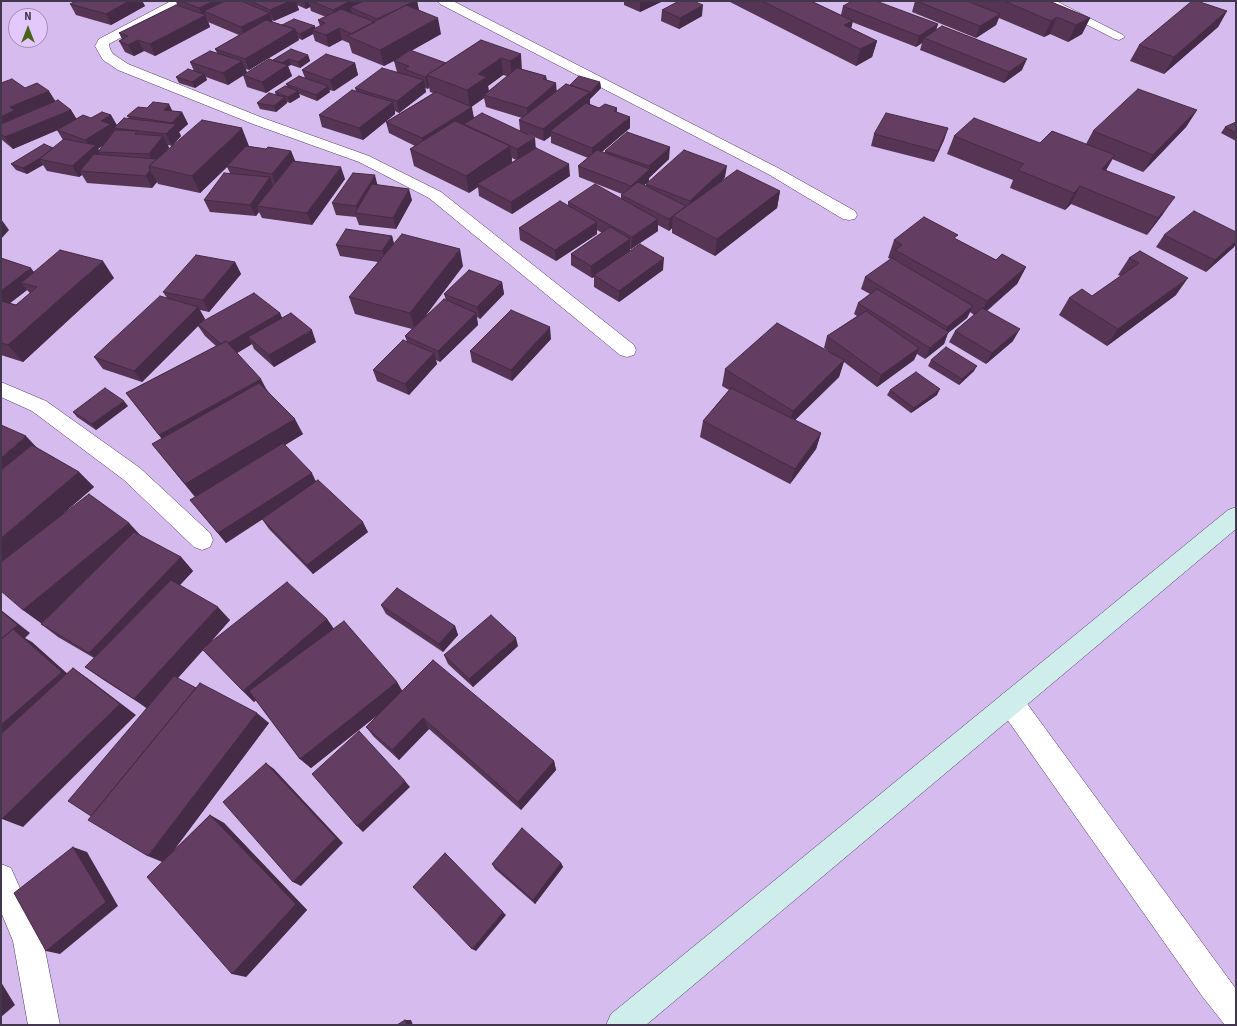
<!DOCTYPE html>
<html>
<head>
<meta charset="utf-8">
<style>
  body { margin:0 }
  #map { position:relative; width:1237px; height:1026px; overflow:hidden; background:#d5bbee; font-family:"Source Sans 3",sans-serif }
  canvas { display:block }
  .frame { position:absolute; inset:0; border:2px solid #42374c; pointer-events:none }
  .north { position:absolute; left:8px; top:8px; width:40px; height:40px; box-sizing:border-box; background:#e2c8fc; border:1px solid #a28eb6; border-radius:50%; rotate:0deg; font-size:11px; font-weight:700; line-height:16px; text-align:center; color:#42374c }
  .north::after { content:''; display:block; margin:auto; width:14px; height:18px; background:#476417; clip-path:polygon(50% 0,100% 100%,50% 72%,0 100%) }
</style>
</head>
<body>
<div id="map">
<canvas width="1237" height="1026"></canvas>
<div class="frame"></div>
<div class="north">N</div>
</div>
<script>
const c = document.querySelector('canvas').getContext('2d');
c.lineJoin = 'round';
const shape = rows => new Path2D(rows.map(r => 'M' + r).join(''));
function strokePath(path, color, width, dash) { c.strokeStyle = color; c.lineWidth = width; c.lineCap = dash ? 'butt' : 'round'; c.setLineDash(dash || []); c.stroke(path); }
function fill(path, color) { c.fillStyle = color; c.fill(path, 'evenodd'); }
const lane = shape([
  [1043,1,1056,1,1123,35,1125,37,1119,40,1115,39,1044,3,1043,1]
]);
const street = shape([
  [171,1,186,1,184,4,109,44,110,49,113,54,128,64,263,118,369,156,441,192,634,345,636,350,634,355,627,357,620,355,429,198,359,162,253,124,118,70,103,60,95,46,99,39,171,1],
  [438,1,453,1,778,168,855,211,857,215,855,219,849,220,843,219,768,174,440,4,438,1],
  [1,382,46,401,140,468,210,533,213,540,210,547,202,550,194,547,124,480,32,411,1,397,1,382],
  [1011,691,1020,694,1236,989,1236,1025,1225,1025,1202,996,1002,712,998,703,1002,694,1011,691],
  [1,864,11,868,43,940,60,1025,28,1025,13,941,1,912,1,864]
]);
const secondary = shape([
  [1236,507,1236,529,646,1025,606,1025,611,1014,1228,510,1236,507]
]);
const wall = shape([
  [76,1,142,1,145,6,111,25,76,15,70,4],
  [176,1,417,1,419,10,441,34,411,51,446,63,481,40,522,69,546,76,547,80,556,83,556,91,570,85,600,82,601,88,590,99,590,104,589,104,599,108,617,108,617,112,630,128,602,152,605,153,605,151,669,159,649,178,649,181,644,185,646,186,646,184,725,177,722,181,780,191,777,208,715,256,672,233,672,228,669,231,658,225,658,231,631,249,630,249,630,250,663,270,619,302,594,287,594,277,592,278,571,265,571,254,602,233,597,230,597,234,556,261,520,240,519,228,568,206,568,202,621,199,621,195,622,194,579,177,578,166,588,158,551,143,551,136,544,141,527,134,536,148,570,176,512,214,479,196,478,187,469,193,414,166,410,149,415,146,389,133,386,122,433,93,430,92,429,87,428,89,425,88,426,92,399,113,395,111,395,114,363,140,322,127,319,115,356,91,355,88,397,72,394,61,384,66,352,53,349,43,342,40,329,47,315,41,313,34,302,40,298,38,299,40,249,70,246,69,247,73,228,85,206,77,207,80,195,88,179,83,176,77,194,71,190,62,217,53,215,49,239,35,208,22,207,18,210,27,155,56,144,51,134,56,125,52,119,41,122,39,119,33,177,5],
  [297,5,306,9,310,7,311,11,326,17,318,20,320,26,315,28,315,26,282,25,273,22,272,20,274,21,299,10],
  [503,75,507,76,489,91,488,86],
  [484,98,486,107,522,118,519,120,520,131,474,118,471,107],
  [512,158,516,160,512,162],
  [624,1,663,1,640,12,624,5],
  [728,1,811,1,841,15,843,6,938,24,936,31,1022,70,1004,83,920,50,922,43,916,47,852,22,851,28,877,41,872,57,856,66],
  [915,1,967,1,972,3,972,1,1049,1,1090,18,1082,34,1068,42,1050,34,1044,37,999,18,996,25,976,38,912,12],
  [662,10,702,16,679,29,661,21],
  [1227,11,1218,27,1164,74,1130,61,1139,45],
  [308,55,310,61,300,68,291,65,288,66,292,76,266,93,247,87,243,75,273,60],
  [355,63,358,75,334,91,329,90,330,92,317,101,299,94,300,97,290,103,287,102,287,103,276,112,260,109,257,103,276,95,275,92,287,86,286,84,305,78,302,70],
  [1,83,25,88,55,101,71,110,76,119,91,118,111,115,117,125,129,118,127,116,173,111,182,112,188,124,179,132,181,136,172,146,168,145,169,148,166,151,249,146,248,146,266,149,291,151,295,161,345,179,312,225,262,218,259,212,256,216,210,212,204,200,230,173,227,167,200,193,158,184,157,182,152,188,87,183,82,175,79,177,47,171,43,165,27,174,16,170,11,164,53,148,63,140,57,130,58,130,13,149,1,139],
  [103,145,99,150,98,149],
  [1197,110,1186,127,1143,172,1112,159,1106,170,1163,214,1147,235,1071,204,1065,210,1010,188,1013,180,947,154,954,136,1040,143,1086,144,1093,131],
  [1236,122,1236,141,1221,133,1225,127],
  [948,128,944,140,934,162,871,146,874,134],
  [377,185,412,200,396,229,359,225,356,217,336,215,332,203],
  [1164,235,1234,247,1206,272,1156,247],
  [392,236,394,244,463,266,425,316,446,300,444,294,502,282,504,294,480,319,477,317,478,325,440,362,436,360,437,364,409,395,377,381,373,370,407,342,405,336,412,329,355,314,349,297,378,262,340,256,336,245],
  [956,239,996,260,1026,267,1017,284,987,311,1013,341,986,364,949,342,955,331,974,315,970,312,967,318,948,333,944,344,925,359,917,354,914,360,877,387,844,362,839,377,795,420,821,433,816,449,790,484,700,437,703,421,729,390,722,386,725,369,831,353,824,348,827,336,857,316,854,314,858,303,870,294,861,289,865,277,891,259,888,258,894,240],
  [1140,251,1176,295,1107,346,1059,315,1069,298,1092,296,1121,276,1118,275,1129,258],
  [1,258,34,272,114,278,23,362,1,355],
  [27,290,30,293,16,305,10,303],
  [235,262,241,274,209,312,200,310,205,319,202,322,280,313,282,318,316,342,274,367,254,349,252,344,237,353,303,434,285,445,316,481,368,532,313,574,269,529,262,519,226,543,190,500,195,497,152,444,162,439,126,393,216,346,205,336,198,326,142,382,103,369,94,357,167,298,163,292],
  [551,339,512,381,472,362,470,351],
  [931,360,974,371,959,385,928,366],
  [890,390,937,395,911,413,887,395],
  [128,406,96,430,77,417,73,412],
  [37,448,79,472,94,487,64,513,129,523,140,536,181,557,193,571,180,585,230,620,210,643,327,619,334,629,397,682,402,691,554,761,556,770,521,810,429,729,399,760,374,737,366,727,379,714,311,768,300,759,256,700,254,702,243,691,203,650,178,678,196,688,269,723,174,850,210,815,224,823,307,910,246,977,162,862,148,856,91,816,147,708,102,679,85,667,94,658,58,637,41,624,51,615,41,623,23,610],
  [381,605,455,626,458,635,443,652,386,614],
  [518,646,473,687,448,664,444,655],
  [561,863,563,867,535,904,495,869,492,864]
]);
const shadedWall = shape([
  [129,1,142,1,145,6,111,25,106,14],
  [214,1,237,1,204,11,210,27,155,56,150,44,203,17,199,8],
  [290,1,296,1,299,10,274,21,270,10],
  [304,1,308,1,310,7,306,9],
  [350,1,375,1,350,7,352,13,336,21,333,10],
  [415,1,417,1,419,11,379,31,377,19],
  [640,1,663,1,640,12],
  [703,5,702,16,679,29,680,18],
  [1227,11,1218,27,1164,74,1174,57],
  [270,13,273,24,245,38,241,27],
  [1000,14,996,25,976,38,980,26],
  [1057,17,1050,34,1044,37,1051,21],
  [438,18,441,34,384,66,380,50],
  [1090,18,1082,34,1068,42,1076,25],
  [853,21,849,37,844,25],
  [938,24,934,35,924,38,922,43,916,47,919,36],
  [315,26,316,32,312,30,313,34,302,40,300,34],
  [339,28,342,40,329,47,326,35],
  [295,29,299,40,249,70,245,59],
  [138,40,144,51,134,56,128,45],
  [877,41,872,57,856,66,860,49],
  [521,54,522,71,512,78,510,61],
  [308,55,310,61,300,68,298,62],
  [501,58,503,75,488,86,489,94,484,95,484,98,470,108,467,90,478,74],
  [289,59,291,65,288,66,292,76,266,93,262,82,278,65],
  [1027,59,1022,70,1004,83,1009,72],
  [242,61,247,73,228,85,223,73],
  [355,63,358,75,334,91,330,80],
  [204,74,207,80,195,88,192,82],
  [427,76,429,87,428,89,425,77],
  [424,80,426,92,399,113,397,101],
  [600,82,601,88,590,99,590,104,554,133,550,131,551,136,544,141,543,129],
  [556,83,557,94,528,120,527,108],
  [328,86,330,92,317,101,316,95],
  [49,91,56,102,1,124,1,117,10,107],
  [298,91,300,97,290,103,288,97],
  [285,97,287,103,276,112,274,106],
  [393,102,395,114,363,140,359,128],
  [169,104,175,116,164,110],
  [472,107,474,119,424,150,422,138],
  [71,110,78,121,13,149,5,137],
  [1197,110,1186,127,1143,172,1153,155],
  [182,112,188,124,179,132,181,136,172,146,166,134,173,126,172,123],
  [111,115,117,127,114,128,115,128,114,129,117,136,98,149,100,152,98,152,101,158,80,171,82,175,79,177,72,166,91,150,85,140,101,121],
  [630,117,630,128,592,160,592,148],
  [242,128,249,146,228,166,227,166,227,167,200,193,192,176],
  [948,128,944,140,934,162,938,151],
  [163,136,169,148,159,161,154,165,149,154],
  [535,138,536,150,518,161,517,149],
  [510,146,512,164,477,184,478,187,469,193,466,176],
  [670,147,669,159,649,178,649,181,631,197,631,186,649,169,649,166],
  [55,149,39,159,43,165,27,174,23,168],
  [291,151,296,163,276,186,272,174],
  [1115,155,1105,172,1102,169],
  [569,164,570,176,512,214,511,202],
  [727,166,725,177,689,213,690,201],
  [341,167,345,179,312,225,307,213],
  [150,170,157,182,152,188,146,176],
  [375,175,378,187,358,214,356,206],
  [270,177,274,189,257,206,259,212,256,216,250,205],
  [1080,186,1071,204,1065,210,1074,193],
  [409,189,412,200,396,229,393,218],
  [780,191,777,208,715,256,717,239],
  [1175,197,1163,214,1147,235,1158,218],
  [673,216,672,228,669,231,669,219],
  [1,219,9,230,1,239],
  [658,219,658,231,631,249,632,237],
  [597,222,597,234,556,261,555,250],
  [392,236,395,248,386,263,382,251],
  [630,239,630,251,594,275,594,277,592,278,591,266],
  [1236,241,1236,244,1234,247,1206,272,1215,260],
  [460,249,463,266,415,330,410,313],
  [664,258,663,270,619,302,619,291],
  [103,261,114,278,23,362,8,345],
  [235,262,241,274,209,312,203,300],
  [1026,267,1017,284,979,317,987,301],
  [31,268,39,279,21,283,27,290,1,310,1,291],
  [1188,278,1176,295,1107,346,1118,329],
  [502,282,504,294,480,319,477,307],
  [973,306,967,318,948,333,944,344,925,359,930,348,942,338,947,327],
  [198,307,205,319,142,382,134,371],
  [280,313,285,325,248,337,252,344,229,358,223,346],
  [476,313,478,325,440,362,438,351],
  [550,327,551,339,512,381,511,370],
  [1020,329,1013,341,986,364,992,353],
  [312,330,316,342,274,367,269,355],
  [919,348,914,360,877,387,881,375],
  [434,353,437,364,409,395,405,384],
  [844,360,839,377,788,427,793,411],
  [977,366,974,371,959,385,962,379],
  [261,379,270,396,171,451,159,435],
  [940,389,937,395,911,413,914,408],
  [124,401,128,406,96,430,92,424],
  [295,419,303,434,197,499,185,484],
  [821,433,816,449,790,484,795,469],
  [26,436,41,452,1,488,1,458],
  [79,472,94,487,1,567,1,538],
  [312,473,317,484,226,543,218,533],
  [363,522,368,532,313,574,307,565],
  [129,523,143,538,41,623,23,610],
  [181,557,193,571,105,665,89,653],
  [218,607,230,620,149,710,134,699],
  [1,610,30,633,25,638,32,642,79,684,1,753],
  [327,619,336,632,254,702,243,691],
  [455,626,458,635,443,652,439,644],
  [516,638,518,646,473,687,469,679],
  [73,668,90,680,136,715,23,827,2,819],
  [397,682,404,694,311,768,300,759],
  [257,713,269,723,165,862,148,856],
  [423,718,429,729,399,760,392,750],
  [554,761,556,770,521,810,518,802],
  [266,763,274,769,343,843,301,886,293,882],
  [405,781,410,787,363,832,357,826],
  [210,815,224,823,307,910,246,977,232,974],
  [73,847,87,852,118,906,60,954,46,951],
  [561,863,563,867,535,904,533,900],
  [503,912,506,915,476,951,472,949],
  [1,982,15,1005,1,1017],
  [405,1020,411,1020,413,1025,407,1025]
]);
const building = shape([
  [76,1,129,1,106,14,70,4,76,1],
  [181,1,214,1,199,8,181,1],
  [225,1,241,1,270,13,241,27,204,11,225,1],
  [251,1,290,1,270,10,251,1],
  [311,1,350,1,333,10,311,1],
  [364,1,415,1,377,19,350,7,364,1],
  [679,1,693,1,703,5,680,18,662,10,679,1],
  [762,1,811,1,853,21,844,25,877,41,860,49,762,1],
  [852,1,876,1,938,24,919,36,843,6,852,1],
  [916,1,967,1,1000,14,980,26,916,1],
  [1004,1,1049,1,1090,18,1076,25,1057,17,1051,21,1004,1],
  [1192,1,1197,1,1227,11,1174,57,1139,45,1192,1],
  [176,5,206,15,150,44,138,40,128,45,119,41,128,36,119,33,176,5],
  [406,5,438,18,380,50,347,36,406,5],
  [341,9,375,22,352,34,339,28,326,35,312,30,325,23,318,20,341,9],
  [294,19,315,26,300,34,296,32,295,29,282,25,294,19],
  [266,20,295,29,245,59,215,49,266,20],
  [942,26,1027,59,1009,72,924,38,942,26],
  [481,40,521,54,510,61,501,58,478,74,487,77,467,90,427,75,481,40],
  [291,49,308,55,298,62,289,59,282,63,273,60,291,49],
  [410,50,446,63,427,75,425,77,404,69,409,66,394,61,410,50],
  [210,51,242,61,223,73,190,62,210,51],
  [326,54,355,63,330,80,302,70,326,54],
  [269,59,288,65,262,82,243,75,269,59],
  [382,68,424,80,397,101,355,88,382,68],
  [517,68,546,76,543,79,556,83,527,108,484,95,517,68],
  [188,69,204,74,192,82,176,77,188,69],
  [299,76,328,86,316,95,286,84,299,76],
  [579,76,600,82,590,93,590,92,570,85,579,76],
  [12,79,25,88,37,83,49,91,10,107,15,110,1,117,1,83,12,79],
  [566,84,590,92,543,129,519,120,566,84],
  [285,86,298,91,288,97,275,92,285,86],
  [1138,89,1197,110,1153,155,1093,131,1138,89],
  [352,90,393,102,359,128,319,115,352,90],
  [436,92,472,107,422,138,386,122,436,92],
  [269,93,285,97,274,106,257,103,269,93],
  [58,100,71,110,5,137,1,134,1,124,58,100],
  [153,102,169,104,164,110,182,112,172,123,127,116,138,107,147,108,153,102],
  [586,103,599,108,605,104,617,108,614,111,630,117,592,148,550,131,586,103],
  [102,112,111,115,101,121,111,124,85,140,57,130,83,115,91,118,102,112],
  [482,113,535,138,517,149,464,124,482,113],
  [886,113,948,128,938,151,874,134,886,113],
  [124,118,176,124,166,134,114,128,124,118],
  [974,118,1040,143,1052,131,1115,155,1102,169,1175,197,1158,218,1080,186,1074,193,1018,170,1024,164,954,136,974,118],
  [202,120,242,128,192,176,149,166,202,120],
  [455,121,510,146,466,176,410,149,455,121],
  [1236,122,1236,133,1225,127,1236,122],
  [115,130,137,131,135,134,163,136,149,154,98,152,115,130],
  [627,132,670,147,649,166,605,151,627,132],
  [64,139,96,145,72,166,39,159,64,139],
  [44,144,53,148,42,157,23,168,11,164,44,144],
  [246,146,266,149,268,147,291,151,272,174,227,166,246,146],
  [536,148,569,164,511,202,477,184,536,148],
  [597,150,650,169,631,186,578,166,597,150],
  [684,150,727,166,690,201,646,184,684,150],
  [94,154,157,159,149,166,150,170,146,176,80,171,94,154],
  [293,161,341,167,307,213,257,206,293,161],
  [737,170,780,191,717,239,673,216,737,170],
  [224,173,270,177,250,205,204,200,224,173],
  [353,173,375,175,356,206,332,203,353,173],
  [638,182,686,206,669,219,621,195,638,182],
  [372,184,409,189,393,218,355,213,372,184],
  [595,184,658,219,632,237,568,202,595,184],
  [560,201,597,222,555,250,519,228,560,201],
  [1194,211,1236,232,1236,241,1215,260,1164,235,1194,211],
  [924,217,958,235,954,238,996,260,1002,254,1026,267,987,301,895,250,902,245,894,240,924,217],
  [610,227,630,239,591,266,571,254,610,227],
  [346,229,392,236,382,251,336,245,346,229],
  [402,234,460,249,410,313,349,297,402,234],
  [640,244,664,258,619,291,594,275,640,244],
  [60,250,103,261,8,345,1,343,1,301,16,305,37,287,21,283,60,250],
  [1140,251,1188,278,1118,329,1069,298,1082,289,1092,296,1139,263,1129,258,1140,251],
  [196,255,235,262,203,300,163,292,196,255],
  [1,258,31,268,1,291,1,258],
  [892,258,973,306,947,327,865,277,892,258],
  [469,270,502,282,477,307,444,294,469,270],
  [877,289,949,332,930,348,858,303,877,289],
  [254,293,280,313,228,343,226,341,221,344,198,324,254,293],
  [160,296,198,307,134,371,94,357,160,296],
  [444,299,476,313,438,351,405,336,444,299],
  [982,308,1020,329,992,353,955,331,982,308],
  [511,310,550,327,511,370,470,351,511,310],
  [866,311,919,348,881,375,827,336,866,311],
  [291,313,312,330,269,355,248,337,291,313],
  [777,323,844,360,793,411,725,369,777,323],
  [403,340,434,353,405,384,373,370,403,340],
  [226,341,261,379,159,435,126,393,226,341],
  [946,347,977,366,962,379,931,360,946,347],
  [916,372,940,389,914,408,890,390,916,372],
  [259,383,295,419,185,484,152,444,259,383],
  [105,388,124,401,92,424,73,412,105,388],
  [731,388,821,433,795,469,703,421,731,388],
  [1,425,26,436,1,458,1,425],
  [283,443,312,473,218,533,190,500,283,443],
  [32,445,79,472,1,538,1,470,32,445],
  [318,480,363,522,307,565,262,519,318,480],
  [89,494,129,523,23,610,1,591,1,562,89,494],
  [134,532,181,557,89,653,41,624,134,532],
  [171,580,218,607,134,699,85,667,171,580],
  [287,582,327,619,243,691,202,649,287,582],
  [397,588,455,626,439,644,381,605,397,588],
  [1,611,18,625,1,639,1,611],
  [491,615,516,638,469,679,444,655,491,615],
  [344,621,397,682,300,759,249,691,344,621],
  [13,629,62,672,1,725,1,639,13,629],
  [433,660,554,761,518,802,423,718,392,750,366,727,433,660],
  [73,668,120,704,2,819,1,818,1,734,73,668],
  [174,676,196,688,91,816,68,801,174,676],
  [200,683,257,713,148,856,88,820,200,683],
  [359,731,405,781,357,826,312,774,359,731],
  [266,763,336,838,293,882,223,802,266,763],
  [210,815,296,904,232,974,147,877,210,815],
  [522,828,561,863,533,900,492,864,522,828],
  [73,847,106,902,46,951,14,893,73,847],
  [445,853,503,912,472,949,413,887,445,853],
  [405,1020,407,1025,397,1025,405,1020]
]);
strokePath(lane, '#503964', 1);
strokePath(street, '#503964', 1);
strokePath(secondary, '#503964', 1);
fill(lane, '#fff');
fill(street, '#fff');
fill(secondary, '#cfedea');
fill(wall, '#553454');
fill(shadedWall, '#452b45');
fill(building, '#633d62');
strokePath(building, '#452b45', 1);
</script>
</body>
</html>
